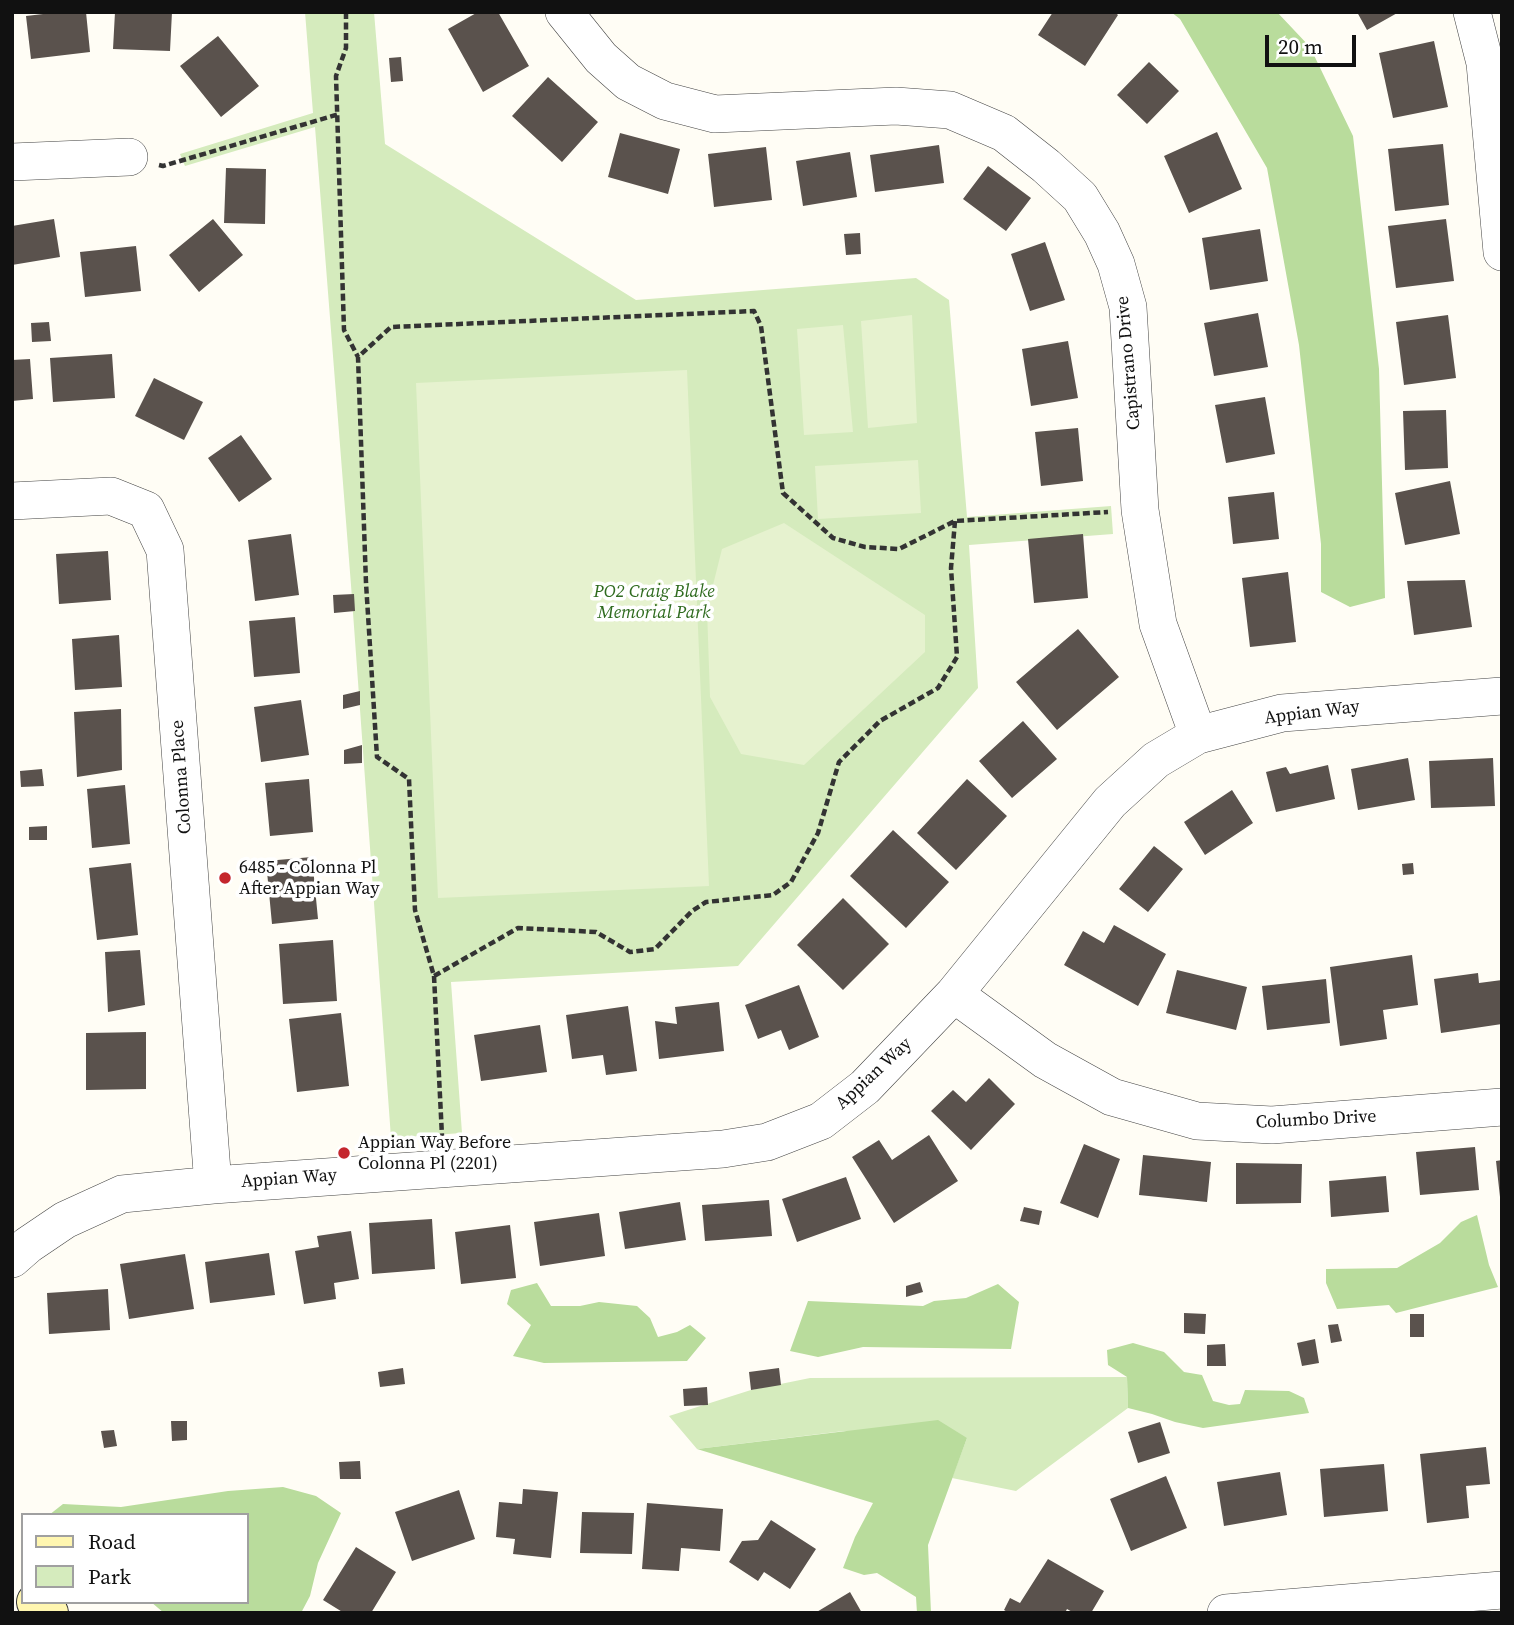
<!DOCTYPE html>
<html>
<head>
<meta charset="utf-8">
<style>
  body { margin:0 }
  #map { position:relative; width:1514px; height:1625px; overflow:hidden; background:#fffdf5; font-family:"Source Serif 4",serif }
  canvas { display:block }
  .frame { position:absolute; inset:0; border:14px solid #111; pointer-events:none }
  .legend { position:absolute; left:21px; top:1513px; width:228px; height:91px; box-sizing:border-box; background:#fff; border:2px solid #a0a0a0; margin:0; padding:9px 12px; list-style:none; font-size:21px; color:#111 }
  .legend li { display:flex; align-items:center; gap:14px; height:35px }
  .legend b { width:35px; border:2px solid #a0a0a0 }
  .scale { position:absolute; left:1265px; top:35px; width:91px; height:32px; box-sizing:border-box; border:4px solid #111; border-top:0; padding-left:9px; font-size:21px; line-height:24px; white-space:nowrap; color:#111; -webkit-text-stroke:5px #fff; paint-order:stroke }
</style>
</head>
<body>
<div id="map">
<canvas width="1514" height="1625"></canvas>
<div class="frame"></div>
<ul class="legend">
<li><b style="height:9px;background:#fff6b0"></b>Road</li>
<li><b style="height:19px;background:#d5ebbd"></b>Park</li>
</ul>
<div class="scale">20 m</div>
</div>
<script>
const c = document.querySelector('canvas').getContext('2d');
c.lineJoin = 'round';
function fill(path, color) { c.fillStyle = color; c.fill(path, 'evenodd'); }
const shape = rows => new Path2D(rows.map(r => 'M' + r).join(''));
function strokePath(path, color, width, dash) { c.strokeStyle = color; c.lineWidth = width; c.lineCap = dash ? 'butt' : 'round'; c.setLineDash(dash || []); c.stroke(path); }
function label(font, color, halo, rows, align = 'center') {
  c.font = font + ' "Source Serif 4",serif'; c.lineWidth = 7; c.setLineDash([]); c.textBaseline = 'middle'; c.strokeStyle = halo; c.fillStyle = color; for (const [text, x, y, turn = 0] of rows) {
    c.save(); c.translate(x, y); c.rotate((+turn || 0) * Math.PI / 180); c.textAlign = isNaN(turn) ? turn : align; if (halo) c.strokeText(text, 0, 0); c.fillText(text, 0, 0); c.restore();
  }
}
const green = shape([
  [305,12,374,12,385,144,636,300,916,278,949,300,967,517,1111,506,1113,534,969,545,978,688,738,966,451,982,462,1133,391,1138,351,585,315,127,185,166,180,154,313,113],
  [1127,1377,1128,1408,1016,1491,952,1478,967,1438,844,1431,697,1449,669,1416,751,1390,810,1378]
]);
const forest = shape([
  [1171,12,1277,12,1310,47,1353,136,1379,369,1385,598,1350,607,1321,592,1321,544,1299,345,1267,168,1180,19],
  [1477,1215,1489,1265,1498,1287,1396,1313,1389,1305,1337,1309,1326,1283,1326,1269,1397,1268,1440,1243,1461,1222],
  [537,1283,551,1306,580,1306,599,1302,637,1306,650,1318,658,1337,677,1332,690,1325,706,1338,687,1361,544,1363,513,1356,531,1325,507,1304,511,1290],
  [998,1284,1019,1302,1011,1349,863,1347,818,1357,790,1351,808,1301,923,1306,934,1301,966,1298],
  [1133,1343,1164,1352,1184,1372,1202,1375,1213,1401,1229,1405,1240,1404,1245,1390,1289,1391,1304,1398,1309,1413,1203,1428,1175,1422,1152,1414,1128,1408,1127,1377,1108,1365,1107,1350],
  [938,1420,967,1438,928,1545,931,1613,917,1613,916,1597,877,1573,864,1575,843,1568,855,1537,873,1503,697,1449],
  [283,1487,316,1496,341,1513,318,1563,310,1596,301,1613,164,1613,151,1602,247,1602,247,1515,49,1515,63,1504,121,1507,228,1491]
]);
const pitch = shape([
  [912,315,917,423,868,428,861,321],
  [843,325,853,432,804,435,797,329],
  [687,370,709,886,438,898,416,383],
  [918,460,921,513,818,519,815,466],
  [784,523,925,615,925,652,804,765,741,754,710,697,707,609,722,549]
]);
const building = shape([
  [60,12,86,12,90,52,31,59,26,16],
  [115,12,172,12,170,51,113,49],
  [478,12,498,12,529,66,483,92,448,29],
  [1053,12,1115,12,1118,15,1085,66,1038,35],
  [1357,12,1399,12,1367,30],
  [218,36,259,86,221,117,180,66],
  [1434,41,1448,107,1393,118,1379,53],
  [401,57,403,81,391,82,389,58],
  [1149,62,1179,91,1147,124,1117,95],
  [548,77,598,122,562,162,512,116],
  [1217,132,1242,189,1189,213,1164,156],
  [620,133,680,149,668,194,608,177],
  [1443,144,1449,205,1395,211,1388,149],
  [939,145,944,183,875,192,870,155],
  [766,147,772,200,714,207,708,154],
  [850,152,857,197,803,206,796,161],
  [988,166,1031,198,1006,231,963,199],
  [226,168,266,169,265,224,224,223],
  [54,219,60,257,12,265,12,226],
  [213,219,243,255,199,292,169,255],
  [1446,219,1454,281,1396,288,1388,226],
  [1260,229,1268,281,1210,290,1202,238],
  [860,233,861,254,846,255,844,234],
  [1045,242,1065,300,1030,311,1011,254],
  [136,246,141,291,85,297,80,252],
  [1258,313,1268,367,1214,376,1204,323],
  [1448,315,1456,378,1404,385,1396,322],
  [49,322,51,341,32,342,31,323],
  [1068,341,1078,398,1031,406,1022,349],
  [112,354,115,398,53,402,50,358],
  [30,359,33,399,12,401,12,360],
  [154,378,203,402,184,440,135,416],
  [1265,397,1275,454,1226,463,1215,405],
  [1446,410,1448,468,1405,470,1403,411],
  [1078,428,1083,481,1041,486,1035,432],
  [241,435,272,479,239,502,208,458],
  [1450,481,1460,534,1405,545,1395,493],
  [1274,492,1279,539,1233,544,1228,497],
  [291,534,299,595,255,601,248,540],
  [1083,534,1088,598,1034,603,1028,539],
  [108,551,111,600,59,604,56,554],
  [1288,572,1296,642,1250,647,1242,578],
  [1465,580,1472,627,1414,635,1407,581],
  [354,594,355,611,334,613,333,595],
  [295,617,300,673,254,677,249,621],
  [1078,629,1119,677,1057,730,1016,682],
  [119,635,122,687,75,690,72,639],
  [360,691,360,705,343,709,343,695],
  [301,700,309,755,261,762,254,707],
  [121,709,122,770,77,777,74,712],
  [1023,721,1057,759,1012,798,979,761],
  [362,745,362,763,344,764,344,750],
  [1408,758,1415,800,1358,810,1351,769],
  [1493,758,1495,806,1431,808,1429,761],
  [1328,765,1335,799,1276,812,1266,772,1286,767,1290,774],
  [42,769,44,786,21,787,20,771],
  [309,779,313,832,270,836,265,783],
  [967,779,1007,816,956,870,917,833],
  [125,785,130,844,92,848,87,789],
  [1232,790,1253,823,1205,855,1184,822],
  [47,826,47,840,29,840,29,827],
  [893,830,949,882,906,928,850,876],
  [1154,846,1183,869,1148,912,1119,889],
  [312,857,318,919,272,924,266,861],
  [131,863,138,935,97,940,89,868],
  [1413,863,1414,874,1403,875,1402,864],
  [843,898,889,944,843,990,797,945],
  [1114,925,1166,954,1138,1006,1064,965,1083,931,1104,943],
  [333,940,337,1001,283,1004,279,944],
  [140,950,145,1005,108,1012,105,952],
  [1412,955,1418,1005,1383,1010,1387,1039,1340,1046,1330,967],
  [1177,970,1247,987,1236,1030,1166,1013],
  [1478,973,1479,983,1502,980,1502,1024,1441,1033,1434,979],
  [1326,979,1330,1023,1267,1030,1262,986],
  [799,985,819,1037,789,1050,781,1030,758,1039,745,1005],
  [719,1002,724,1051,659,1059,655,1021,677,1024,675,1007],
  [628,1006,637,1071,606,1075,603,1055,572,1059,566,1015],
  [341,1013,349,1086,297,1092,289,1019],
  [540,1025,547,1072,481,1081,474,1035],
  [146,1032,146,1089,86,1090,86,1033],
  [989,1078,1015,1104,971,1150,931,1111,953,1090,966,1102],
  [929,1135,958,1181,894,1223,852,1157,879,1140,892,1160],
  [1084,1144,1120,1159,1098,1218,1060,1203],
  [1475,1147,1479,1190,1420,1195,1416,1152],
  [1143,1155,1211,1162,1207,1202,1139,1195],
  [1502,1160,1502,1196,1500,1197,1496,1161],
  [1236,1163,1302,1164,1301,1203,1236,1204],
  [1386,1176,1389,1212,1331,1217,1329,1181],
  [846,1177,861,1219,797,1242,782,1199],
  [769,1200,772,1236,705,1241,702,1205],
  [680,1202,686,1240,625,1249,619,1212],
  [1024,1207,1042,1211,1039,1225,1020,1221],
  [599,1213,605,1256,540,1266,534,1222],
  [432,1219,435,1269,372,1274,369,1223],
  [510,1225,516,1278,461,1284,455,1232],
  [351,1231,359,1279,334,1283,336,1299,304,1304,295,1251,319,1247,317,1236],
  [269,1253,275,1295,210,1303,205,1262],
  [185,1254,194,1309,129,1319,120,1264],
  [920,1282,923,1292,906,1297,906,1286],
  [108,1289,110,1330,49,1334,47,1293],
  [1184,1313,1206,1314,1205,1334,1184,1333],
  [1410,1314,1424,1314,1424,1337,1410,1337],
  [1338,1324,1342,1341,1331,1343,1328,1325],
  [1315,1339,1319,1363,1302,1366,1297,1343],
  [1225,1344,1226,1366,1207,1366,1207,1345],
  [403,1368,405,1384,380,1387,378,1372],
  [779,1368,781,1385,751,1390,749,1372],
  [707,1387,708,1405,684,1406,683,1389],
  [171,1421,187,1421,187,1440,172,1441],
  [1160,1422,1170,1453,1138,1463,1128,1432],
  [114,1430,117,1446,104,1448,101,1431],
  [1486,1447,1490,1484,1466,1486,1469,1518,1427,1523,1420,1454],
  [360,1461,361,1479,340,1479,339,1462],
  [1384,1464,1388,1511,1324,1517,1320,1469],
  [1280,1472,1287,1515,1224,1526,1217,1482],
  [1166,1476,1187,1528,1131,1551,1110,1499],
  [523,1489,558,1492,551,1558,513,1554,515,1539,496,1537,499,1502,522,1504],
  [459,1490,475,1539,412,1561,395,1512],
  [647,1503,723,1509,720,1551,681,1548,679,1571,642,1569],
  [582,1512,634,1513,632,1554,580,1553],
  [771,1520,816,1549,790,1589,764,1572,758,1581,729,1562,742,1541,758,1540],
  [356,1547,396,1572,371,1613,344,1613,323,1600],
  [1048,1559,1104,1591,1091,1613,1074,1613,1067,1609,1065,1613,1009,1613,1004,1610,1010,1598,1020,1603],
  [850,1592,862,1613,815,1613]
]);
const path = shape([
  [346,12,346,48,336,76,344,330,358,357],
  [159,165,163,166,339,114],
  [955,521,951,568,957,657,938,688,880,721,839,762,818,833,791,882,773,895,706,902,692,911,655,949,630,952,596,932,518,928,434,976,415,910,409,779,377,757,366,583,358,357,391,327,754,311,761,326,783,493,833,538,865,547,899,549,955,521,1108,512],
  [434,976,442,1136]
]);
const street = shape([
  [564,12,601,58,628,82,665,101,715,114,896,106,950,110,1004,133,1046,166,1080,197,1102,233,1116,264,1128,307,1140,510,1158,624,1198,735],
  [1472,12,1485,63,1502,252],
  [12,162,129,157],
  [12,501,111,496,146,510,165,550,213,1185],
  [954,994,1045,1060,1112,1097,1197,1121,1272,1125,1502,1107],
  [12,1259,28,1245,65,1220,122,1194,213,1185,723,1149,767,1142,821,1121,865,1087,954,994,1110,802,1156,760,1198,735,1282,713,1502,696],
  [1226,1613,1502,1590]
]);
const secondary = shape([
  [36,1602,49,1613]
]);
const markers = [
  [225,878,7,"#c4262e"],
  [344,1153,7,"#c4262e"]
];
const streetNames = [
  ["Capistrano Drive",1129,363,-95],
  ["Appian Way",1312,713,-7],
  ["Colonna Place",182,777,-94],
  ["Appian Way",874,1074,-43],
  ["Columbo Drive",1316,1120,-3],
  ["Appian Way",289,1179,-4]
];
const parkNames = [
  ["PO2 Craig Blake",654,592],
  ["Memorial Park",654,613]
];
const poiNames = [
  ["6485 - Colonna Pl",239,868],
  ["After Appian Way",239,889],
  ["Appian Way Before",358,1143],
  ["Colonna Pl (2201)",358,1164]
];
fill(green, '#d5ebbd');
fill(forest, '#b9dc9c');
fill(pitch, '#e6f2cf');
fill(building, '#5a524d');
strokePath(street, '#444', 38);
strokePath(secondary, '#333', 40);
strokePath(path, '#333', 4.5, [7, 3.5]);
strokePath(street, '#fff', 37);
strokePath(secondary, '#fff6b0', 38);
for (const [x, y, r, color] of markers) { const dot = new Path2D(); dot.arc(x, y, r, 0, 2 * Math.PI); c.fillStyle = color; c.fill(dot); strokePath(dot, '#fff', 2.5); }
label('18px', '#111', '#fff', streetNames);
label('italic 18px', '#2f6b1f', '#fff', parkNames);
label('18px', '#111', '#fff', poiNames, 'left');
</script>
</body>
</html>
